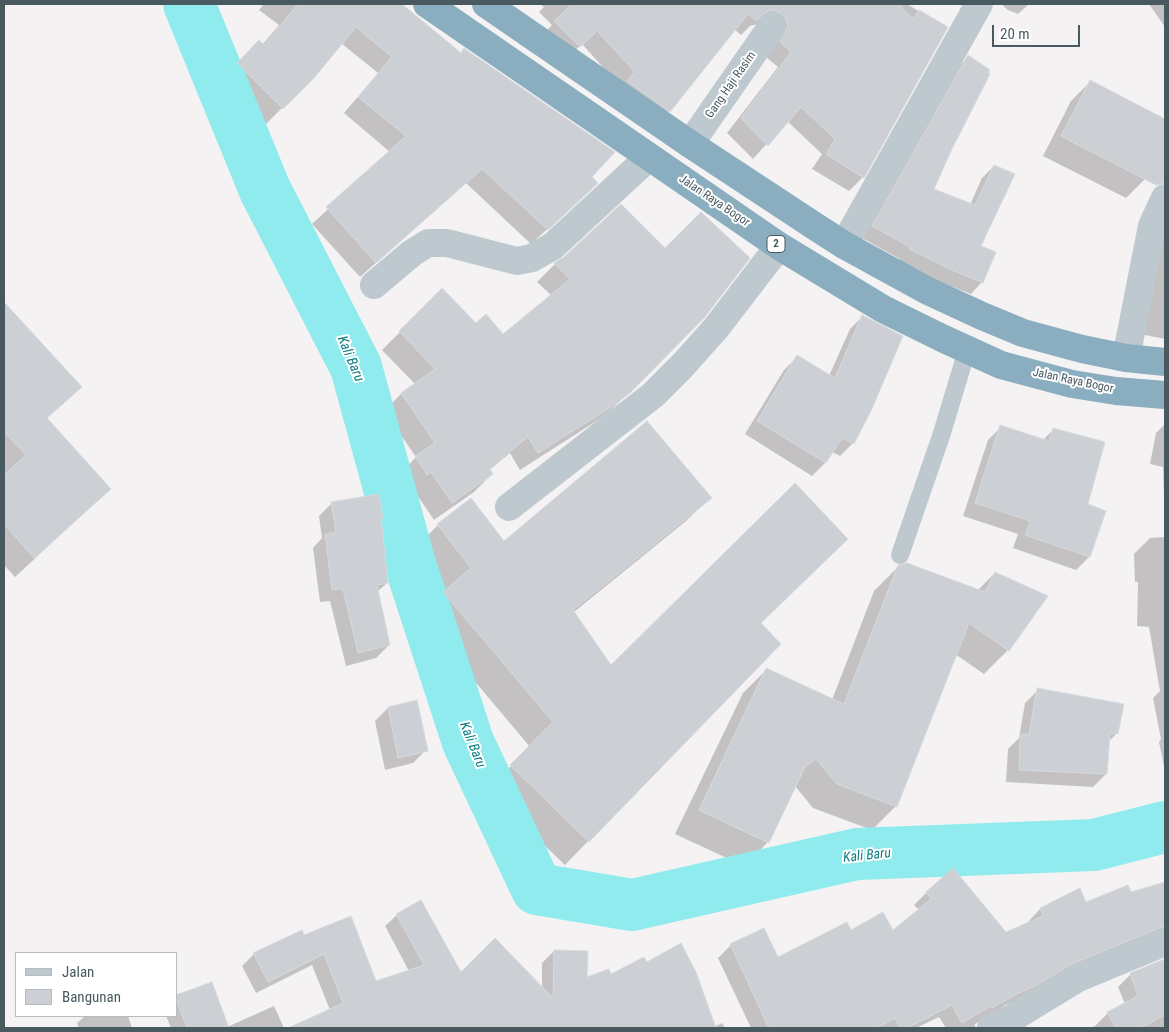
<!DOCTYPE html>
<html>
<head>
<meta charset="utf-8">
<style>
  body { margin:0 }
  #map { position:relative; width:1169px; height:1032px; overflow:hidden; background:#f4f2f2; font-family:"Roboto Condensed",sans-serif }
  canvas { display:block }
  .frame { position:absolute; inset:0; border:5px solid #495960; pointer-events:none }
  .legend { position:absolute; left:15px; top:952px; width:162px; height:65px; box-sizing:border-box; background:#fff; border:1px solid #b6bdbf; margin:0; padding:6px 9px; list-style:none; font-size:15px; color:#495960 }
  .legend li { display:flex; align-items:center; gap:10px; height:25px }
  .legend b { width:25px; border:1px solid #b6bdbf }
  .scale { position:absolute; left:992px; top:25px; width:88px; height:22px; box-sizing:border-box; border:2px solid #495960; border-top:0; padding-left:6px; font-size:15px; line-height:18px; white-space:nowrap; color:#495960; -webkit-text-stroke:4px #fff; paint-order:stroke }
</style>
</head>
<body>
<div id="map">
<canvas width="1169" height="1032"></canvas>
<div class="frame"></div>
<ul class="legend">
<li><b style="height:6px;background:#bdc9ce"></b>Jalan</li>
<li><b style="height:14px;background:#ccd0d4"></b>Bangunan</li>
</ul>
<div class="scale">20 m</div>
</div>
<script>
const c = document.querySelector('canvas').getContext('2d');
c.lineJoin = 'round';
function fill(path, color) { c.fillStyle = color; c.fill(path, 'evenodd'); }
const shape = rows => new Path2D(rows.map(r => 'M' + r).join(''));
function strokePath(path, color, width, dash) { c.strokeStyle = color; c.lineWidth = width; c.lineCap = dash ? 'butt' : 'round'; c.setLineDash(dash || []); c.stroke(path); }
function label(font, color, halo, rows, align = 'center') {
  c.font = font + ' "Roboto Condensed",sans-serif'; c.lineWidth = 4; c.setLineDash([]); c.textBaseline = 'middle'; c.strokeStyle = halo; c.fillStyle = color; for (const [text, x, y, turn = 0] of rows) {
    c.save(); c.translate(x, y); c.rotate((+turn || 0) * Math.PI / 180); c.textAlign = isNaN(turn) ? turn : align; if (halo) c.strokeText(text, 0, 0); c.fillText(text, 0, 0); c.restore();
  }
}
const shadow = shape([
  [264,4,390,4,419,28,460,54,464,50,591,177,581,198,531,244,466,183,360,277,312,224,390,152,344,113,378,73,341,43,312,78,266,124,222,79,259,42,262,45,279,25,259,10],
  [540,4,689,4,692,7,695,4,907,4,946,28,863,177,849,191,812,169,822,154,787,121,753,159,727,133,778,67,766,57,758,24,750,26,741,35,734,29,669,111,655,125,582,44,565,60,541,36,552,25,539,12,544,7],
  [1001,4,1029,4,1018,14,1008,10],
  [1149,4,1165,4,1165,27],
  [969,56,950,150,933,190,970,205,982,178,994,166,980,247,982,282,971,294,938,281,898,261,900,259,862,238,957,68],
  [1090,82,1165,120,1165,139,1145,179,1126,198,1043,156,1071,101],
  [1165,216,1165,339,1135,333],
  [564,258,703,317,611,410,598,420,520,470,510,453,489,470,492,474,474,492,434,520,413,489,409,491,402,480,402,472,416,457,384,411,401,394,415,384,382,350,442,290,476,324,503,335,552,296,537,282,555,264],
  [4,304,80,387,46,419,110,489,15,577,4,565],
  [863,316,853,443,840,456,832,452,825,463,812,476,745,434,784,370,797,357,829,376,850,329],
  [1165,424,1165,527,1163,467,1150,464,1156,433],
  [1001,427,1043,440,1053,430,1087,505,1102,519,1089,557,1076,570,1013,548,1018,534,963,516,988,440],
  [710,498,686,521,574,612,611,667,779,644,565,865,487,790,530,747,420,616,446,591,414,549,438,525,504,542],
  [332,503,382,517,380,520,387,583,377,592,389,645,376,658,346,666,330,601,320,602,313,548,322,538,319,516],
  [1165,537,1165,772,1159,742,1161,739,1153,698,1160,691,1149,627,1137,626,1138,582,1135,582,1134,554,1150,538],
  [899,566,977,591,995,573,1008,650,984,674,955,654,896,806,872,830,813,808,795,786,768,842,744,866,675,834,743,693,767,669,832,700,874,591],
  [1038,690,1117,733,1108,742,1106,774,1093,787,1006,782,1008,749,1019,738,1025,703],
  [416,702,426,750,413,763,385,770,375,721,388,708],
  [1165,883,1165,946,1005,1005,998,1012,975,1024,975,1028,946,1028,939,1017,916,1028,847,1028,810,966,809,966,832,1028,751,1028,718,958,731,945,777,958,851,931,892,932,919,910,914,905,926,893,1005,933,1029,923,1028,922,1040,909,1079,890,1086,904,1130,894],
  [397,915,460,974,542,988,542,963,554,951,586,978,610,975,646,963,714,1027,722,1023,725,1028,584,1028,579,1021,557,1028,291,1028,330,1010,312,965,256,993,242,966,254,954,304,936,375,982,409,971,385,926],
  [1165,960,1165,1028,1090,1028,1095,1026,1108,1013,1125,1004,1118,987,1130,975],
  [176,996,227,1027,274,1006,284,1028,171,1028,166,1016,176,1016],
  [85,1016,128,1016,132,1028,79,1028,77,1023]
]);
const river = shape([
  [189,4,265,190,356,367,409,561,468,742,537,889,632,905,857,854,1094,845,1165,827]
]);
const building = shape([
  [298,4,402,4,461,53,464,48,468,51,615,152,592,177,598,183,548,230,482,169,376,263,326,207,406,136,358,97,392,57,356,27,314,78,283,109,237,63,259,40,264,45,298,4],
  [572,4,899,4,913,19,919,10,948,27,864,178,826,154,835,139,801,107,768,146,741,118,791,52,780,42,788,27,786,19,780,13,773,10,766,12,756,21,748,14,670,112,627,81,635,72,597,31,580,47,554,21,572,4],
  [968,55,990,70,988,73,990,74,951,151,934,189,975,205,994,165,1015,174,981,246,996,252,983,283,950,269,909,249,910,247,872,226,968,55],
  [1090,80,1165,119,1165,183,1156,185,1061,136,1090,80],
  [621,204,665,248,701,212,750,258,704,318,630,393,617,403,538,453,528,437,489,468,493,474,452,503,431,472,427,475,415,456,435,443,401,393,435,369,399,331,442,288,476,323,486,314,503,334,570,279,554,263,564,257,621,204],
  [4,302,82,387,47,418,111,489,34,558,4,524,4,475,26,455,4,432,4,302],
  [862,315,903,336,871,411,854,444,842,438,826,463,757,421,797,355,835,378,862,315],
  [647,421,712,498,573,610,611,665,795,483,848,539,761,623,781,644,589,842,510,765,553,722,443,592,471,568,437,524,471,498,504,541,647,421],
  [1000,425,1049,441,1053,428,1105,442,1088,504,1106,511,1090,557,1025,535,1030,521,975,503,1000,425],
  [379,494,383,518,381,518,388,583,377,585,390,645,358,653,343,589,332,590,325,534,336,532,331,502,379,494],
  [907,563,985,592,995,572,1048,596,1009,651,969,623,897,807,837,784,816,759,805,767,769,843,699,810,766,668,844,704,898,565,907,563],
  [1037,688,1124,704,1118,734,1110,733,1107,774,1019,770,1020,734,1029,735,1037,688],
  [417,700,428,751,398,758,388,707,417,700],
  [953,868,1006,932,1043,916,1040,908,1080,888,1086,902,1128,885,1131,892,1165,882,1165,927,1159,928,1072,964,1035,986,1017,994,992,1008,991,1006,962,1023,952,1005,907,1028,900,1028,895,1018,876,1028,769,1028,730,944,764,928,778,957,847,922,851,930,883,912,893,930,931,899,926,892,953,868],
  [421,900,461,972,495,938,553,998,554,950,588,951,587,977,609,969,611,974,644,957,647,962,681,943,696,972,716,1028,288,1028,343,1003,324,954,268,982,253,953,302,930,304,935,351,916,376,981,424,965,396,914,421,900],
  [1165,959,1165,1015,1140,1028,1116,1028,1107,1012,1138,996,1130,973,1165,959],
  [212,982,229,1028,187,1028,176,999,176,995,212,982]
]);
const lane = shape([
  [900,555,942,433,967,350]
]);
const street = shape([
  [690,144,772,26],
  [844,245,979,4],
  [374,285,412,253,428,243,447,243,517,261,532,258,553,246,649,157],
  [1126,358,1152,226,1165,198],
  [509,507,653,395,683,365,716,328,779,246],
  [991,1028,1009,1020,1078,978,1165,942]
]);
const highway = shape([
  [427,4,779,246,883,309,944,339,1001,365,1072,384,1116,391,1165,395],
  [486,4,690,144,813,225,844,245,926,290,982,316,1023,333,1082,349,1126,358,1165,362]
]);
const shields = [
  [776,244,18]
];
const shieldNames = [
  ["2",776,244]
];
const streetNames = [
  ["Gang Haji Rasim",731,85,-55],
  ["Jalan Raya Bogor",714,201,34],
  ["Jalan Raya Bogor",1073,381,12]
];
const waterNames = [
  ["Kali Baru",350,359,67],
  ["Kali Baru",472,745,68],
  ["Kali Baru",867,856,-6]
];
fill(shadow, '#0003');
strokePath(river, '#8febed', 52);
fill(building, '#ccd0d4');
strokePath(building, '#d6d9dd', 1);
strokePath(lane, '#bdc9ce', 18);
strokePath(street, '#bdc9ce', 28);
strokePath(highway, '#8aaec0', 28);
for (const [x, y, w] of shields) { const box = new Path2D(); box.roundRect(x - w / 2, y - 8.5, w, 17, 4); c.fillStyle = '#fff'; c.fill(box); strokePath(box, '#495960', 1); }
label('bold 11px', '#495960', null, shieldNames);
label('12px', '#495960', '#fff', streetNames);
label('italic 14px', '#0e7e81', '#fff', waterNames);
</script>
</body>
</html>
